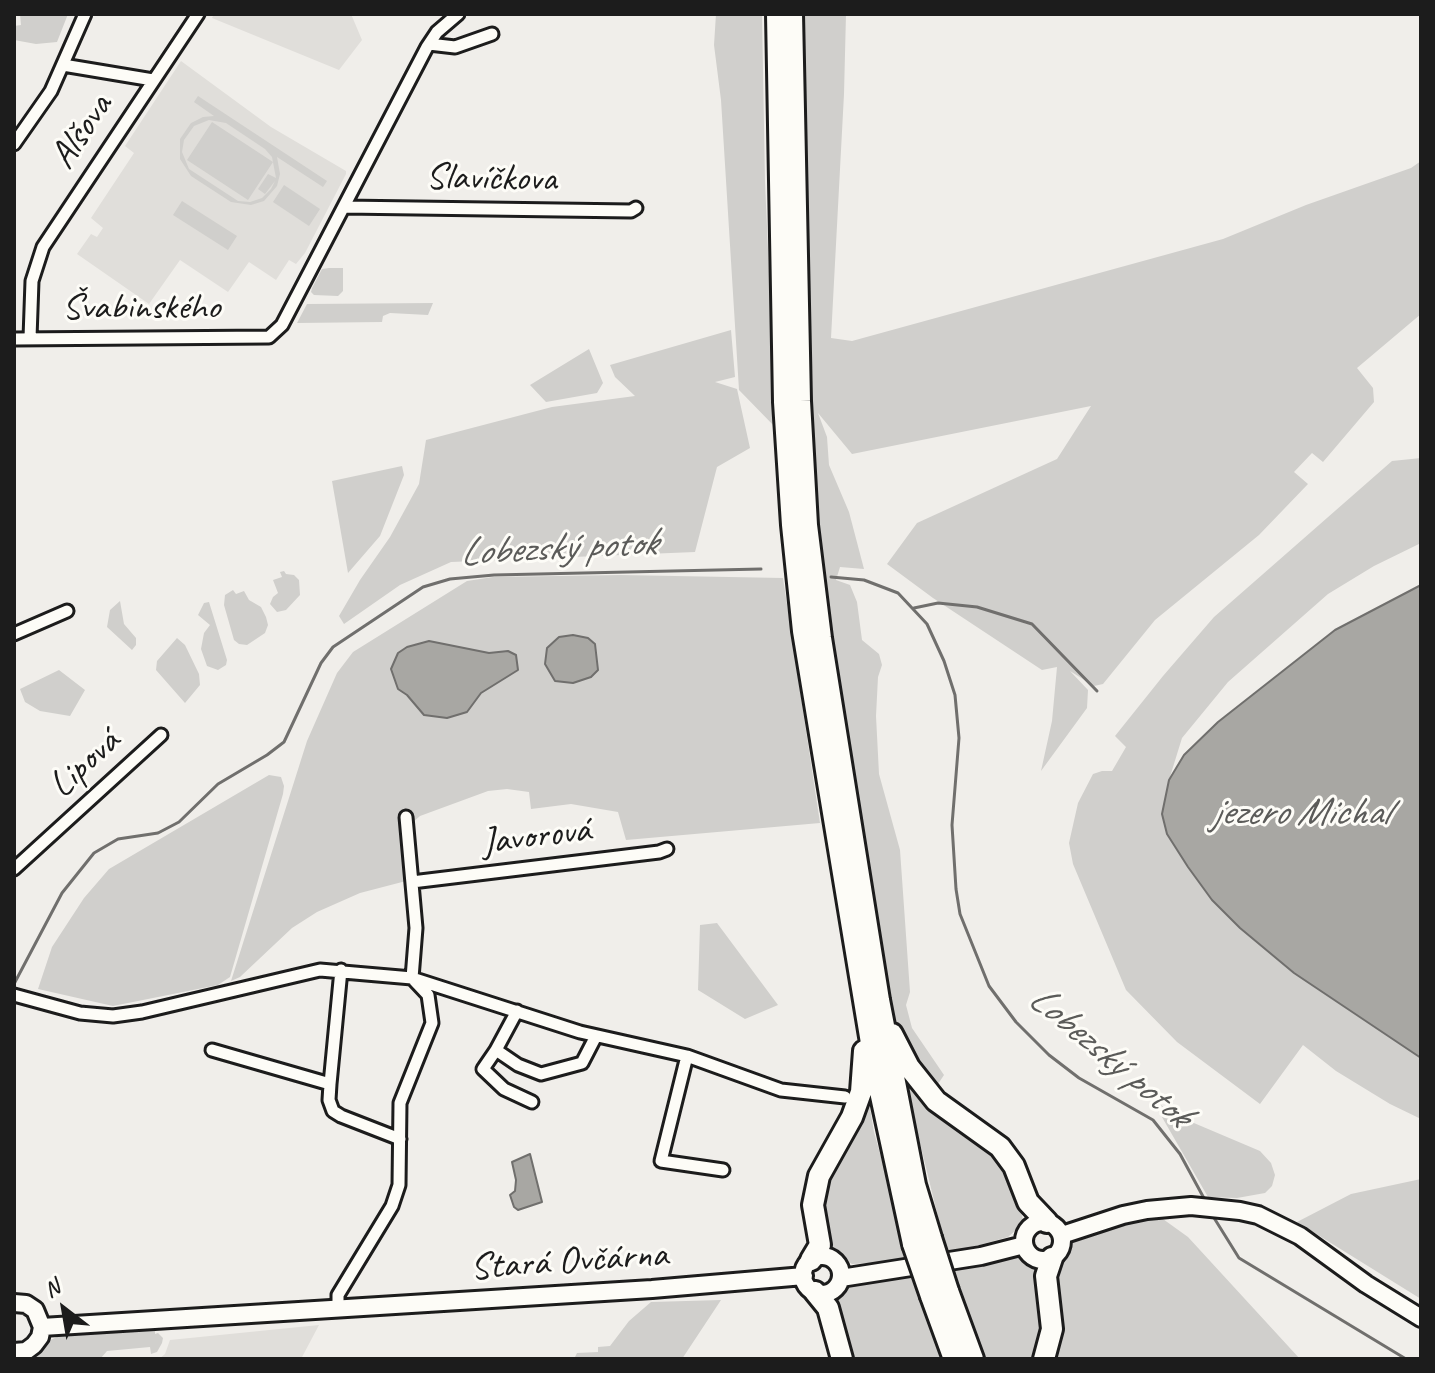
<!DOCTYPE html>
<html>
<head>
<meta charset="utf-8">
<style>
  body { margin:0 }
  #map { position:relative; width:1435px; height:1373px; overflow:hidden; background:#f0eeea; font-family:Caveat,sans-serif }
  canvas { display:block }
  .frame { position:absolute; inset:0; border:16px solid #1c1c1c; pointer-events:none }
  .north { position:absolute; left:24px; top:1269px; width:80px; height:80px; -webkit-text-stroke:6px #fdfcf7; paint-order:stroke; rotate:329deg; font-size:22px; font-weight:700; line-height:32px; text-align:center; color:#1c1c1c }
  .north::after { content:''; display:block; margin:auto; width:28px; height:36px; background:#1c1c1c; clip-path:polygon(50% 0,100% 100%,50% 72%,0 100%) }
</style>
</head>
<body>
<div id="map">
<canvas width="1435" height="1373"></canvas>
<div class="frame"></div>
<div class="north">N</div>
</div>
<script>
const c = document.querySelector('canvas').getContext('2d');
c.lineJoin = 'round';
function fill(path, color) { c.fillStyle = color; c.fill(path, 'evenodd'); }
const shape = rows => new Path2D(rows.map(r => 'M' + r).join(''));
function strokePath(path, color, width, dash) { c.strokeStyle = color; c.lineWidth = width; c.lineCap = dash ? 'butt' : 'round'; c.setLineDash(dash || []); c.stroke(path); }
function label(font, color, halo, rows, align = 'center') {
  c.font = font + ' Caveat,sans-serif'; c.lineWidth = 6; c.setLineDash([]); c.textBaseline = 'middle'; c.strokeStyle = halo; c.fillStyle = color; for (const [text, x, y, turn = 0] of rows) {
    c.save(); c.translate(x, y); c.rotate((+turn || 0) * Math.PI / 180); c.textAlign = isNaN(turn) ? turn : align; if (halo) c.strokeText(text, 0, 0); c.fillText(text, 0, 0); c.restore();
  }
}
const built = shape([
  [214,14,351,14,362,40,339,70,212,18],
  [181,61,271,127,346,171,346,174,305,253,296,264,289,260,276,280,249,262,228,292,180,260,149,304,77,254,91,234,97,237,103,228,91,218,134,153,125,146],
  [319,1325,301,1359,159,1359,165,1354,170,1340]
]);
const green = shape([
  [20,14,68,14,57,42,36,44,14,40,14,26,21,25],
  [716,14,762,14,765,182,776,428,739,390,721,100,714,45],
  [803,14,846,14,844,94,831,338,852,341,1223,239,1306,205,1411,168,1421,161,1421,314,1357,368,1373,388,1374,402,1323,462,1312,453,1294,472,1308,484,1259,535,1155,620,1103,684,1094,686,1070,671,1088,690,1087,708,1041,771,1052,721,1057,667,1042,670,933,598,887,564,917,523,1057,459,1091,406,852,454,818,413,827,437,829,465,849,512,864,569,840,567,836,580,850,585,857,602,862,640,879,654,882,665,878,677,876,716,879,774,900,850,910,992,906,1005,912,1028,944,1075,938,1084,925,1081,901,1035,894,1015,835,657,819,527,814,445],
  [198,96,327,181,323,187,277,157,280,174,277,186,264,201,251,205,231,202,191,176,180,159,180,139,191,123,203,117,214,116,194,102],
  [209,120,226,123,265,149,272,157,276,178,268,174,258,189,265,194,275,181,271,189,262,198,250,202,238,201,189,169,182,152,184,140,194,126],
  [212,122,273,162,248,200,187,160],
  [284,185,320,209,309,226,273,202],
  [182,201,237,236,228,250,173,215],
  [329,268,343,268,343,291,338,296,314,295,311,292,312,288,322,269],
  [433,303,428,315,390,313,383,316,382,322,297,323,307,304],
  [731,330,735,377,715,382,737,389,750,448,717,467,695,552,451,562,400,585,344,624,339,616,360,580,390,537,419,484,426,440,552,407,635,396,615,377,610,365],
  [589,349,603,383,597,393,546,402,530,385],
  [1421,458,1421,543,1374,566,1328,594,1228,682,1182,738,1169,780,1294,973,1421,1058,1421,1119,1390,1104,1336,1071,1303,1045,1260,1104,1177,1042,1126,990,1073,864,1069,843,1078,803,1093,774,1102,771,1112,771,1126,747,1115,736,1163,676,1214,617,1392,461],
  [402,466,404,475,380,536,348,573,332,481],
  [284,571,286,574,294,575,299,580,300,595,286,610,277,612,270,604,273,597,278,593,273,580,282,577,280,572],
  [621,575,783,578,820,823,626,840,618,812,571,804,531,809,529,792,507,789,488,791,420,816,412,823,415,874,406,881,360,893,317,912,292,928,240,977,231,981,307,741,337,673,353,652,467,581,493,577],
  [233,590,236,594,244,591,249,600,261,607,266,617,268,625,265,633,247,645,239,644,234,640,224,605,225,595],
  [120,601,124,624,136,638,136,645,132,650,107,627,110,610],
  [209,602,227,660,226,665,218,670,207,666,201,649,204,633,210,625,198,615,204,603],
  [177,638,185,645,199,674,200,685,185,703,156,670,157,661],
  [59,670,85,690,70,716,40,711,25,702,20,689],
  [269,775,281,777,284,786,283,794,230,977,218,985,113,1006,38,989,52,947,84,898,109,869],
  [717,923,778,1005,745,1019,698,990,700,925],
  [902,1069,995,1155,1012,1180,1024,1223,1008,1237,947,1254],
  [868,1097,874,1132,910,1261,852,1264,827,1247,822,1215,822,1195,830,1173],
  [1151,1098,1175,1115,1260,1151,1271,1163,1275,1175,1272,1186,1265,1193,1237,1198,1208,1197],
  [1421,1179,1421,1299,1297,1222,1351,1194],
  [1156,1214,1188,1237,1300,1359,1050,1359,1053,1265,1074,1239,1120,1221],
  [1024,1257,1038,1270,1044,1330,1036,1359,984,1359,953,1270,1009,1258],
  [914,1275,945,1359,853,1359,845,1345,832,1303,834,1296,856,1283],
  [721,1300,682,1359,574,1359,577,1353,598,1352,598,1347,610,1346,629,1321,651,1302],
  [155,1328,155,1334,158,1333,163,1338,162,1343,157,1352,151,1354,150,1347,107,1351,101,1358,91,1359,36,1359,42,1344,59,1336]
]);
const water = shape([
  [1421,585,1421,1058,1294,973,1240,928,1212,900,1188,867,1167,834,1162,814,1169,780,1184,755,1218,722,1335,630,1421,585],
  [573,635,588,638,595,644,598,670,591,677,573,683,555,681,545,664,547,648,559,637,573,635],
  [429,641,489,653,508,651,516,655,518,670,481,693,467,712,447,718,424,715,407,695,398,689,391,669,398,653,407,647,429,641],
  [530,1154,542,1202,518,1210,514,1207,510,1195,515,1191,516,1180,512,1162,530,1154]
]);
const stream = shape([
  [831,577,864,580,898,593,927,624,944,661,955,695,959,738,952,825,956,889,960,914,989,986,1016,1022,1049,1055,1079,1078,1153,1120,1180,1154,1206,1202],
  [914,608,938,603,977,607,1032,624,1097,691],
  [14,984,62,893,94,853,118,839,158,833,179,822,218,784,267,755,284,742,321,663,333,647,423,587,450,579,494,575,761,569],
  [1211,1213,1239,1258,1406,1359]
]);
const minor = shape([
  [429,44,455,47,492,34],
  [63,65,153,80],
  [14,144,51,91,85,14],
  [344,207,631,211,636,208],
  [30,338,32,281,43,247,198,14],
  [14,339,269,337,282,325,427,47,437,32,458,14],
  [14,634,67,611],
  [14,869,161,735],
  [412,882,659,852,667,849],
  [14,995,80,1013,113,1016,142,1012,320,970,412,978,580,1032,687,1056,781,1090,845,1097],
  [517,1011,496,1050,518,1065,541,1074,582,1063,596,1036],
  [212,1050,330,1084,329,1100,333,1111,341,1116,400,1139],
  [496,1050,483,1069,504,1089,532,1102],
  [687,1056,661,1161,723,1170],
  [330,1084,341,970],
  [338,1308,338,1295,392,1206,399,1185,400,1103,432,1023,428,995,412,978,416,928,406,817]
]);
const secondary = shape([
  '1024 1241a19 19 0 1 1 38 0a19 19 0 1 1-38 0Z',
  [1062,1235,1123,1215,1147,1210,1191,1206,1240,1211,1258,1215,1300,1236,1366,1284,1421,1318],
  '803 1275a19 19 0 1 1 38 0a19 19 0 1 1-38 0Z',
  [841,1278,981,1256,1024,1245],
  [14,1303,26,1304,35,1310,42,1327,40,1337,34,1345,26,1351,14,1352],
  [42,1327,652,1289,804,1276]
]);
const motorway = shape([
  [777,14,784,402,792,525,803,631,876,1073,913,1244],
  [792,14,800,401,807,525,821,638,879,1000,915,1185,931,1238],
  [892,1034,909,1067,936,1101,1000,1147,1014,1166,1028,1202,1047,1222],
  [811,1260,820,1245,813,1205,819,1176,852,1117,861,1092,864,1051],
  [948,1291,973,1359],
  [815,1292,828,1308,842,1359],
  [931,1296,954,1359],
  [1044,1359,1052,1329,1046,1276,1052,1258]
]);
const motorwayBridge = shape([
  [931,1238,948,1291],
  [913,1244,931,1296]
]);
const streetNames = [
  ["Alšova",82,132,-56],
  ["Slavíčkova",491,179,1],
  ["Švabinského",141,308],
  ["Lipová",85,764,-43],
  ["Javorová",536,837,-7],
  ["Stará Ovčárna",569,1262,-4]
];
const waterNames = [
  ["Lobezský potok",558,549,-3],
  ["jezero Michal",1300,814],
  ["Lobezský potok",1109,1057,40]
];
fill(built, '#e0deda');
fill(green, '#d0cfcc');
fill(water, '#a8a7a3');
strokePath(water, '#706f6d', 2);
strokePath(stream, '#706f6d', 3);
strokePath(minor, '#1c1c1c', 17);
strokePath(secondary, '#1c1c1c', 22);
strokePath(motorway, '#1c1c1c', 26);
strokePath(minor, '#fdfcf7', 11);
strokePath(secondary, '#fdfcf7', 16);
strokePath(motorway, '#fdfcf7', 20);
strokePath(motorwayBridge, '#1c1c1c', 26, []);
strokePath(motorwayBridge, '#fdfcf7', 20);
label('38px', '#1c1c1c', '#fdfcf7', streetNames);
label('italic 40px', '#5b5b59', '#fdfcf7', waterNames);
</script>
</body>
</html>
